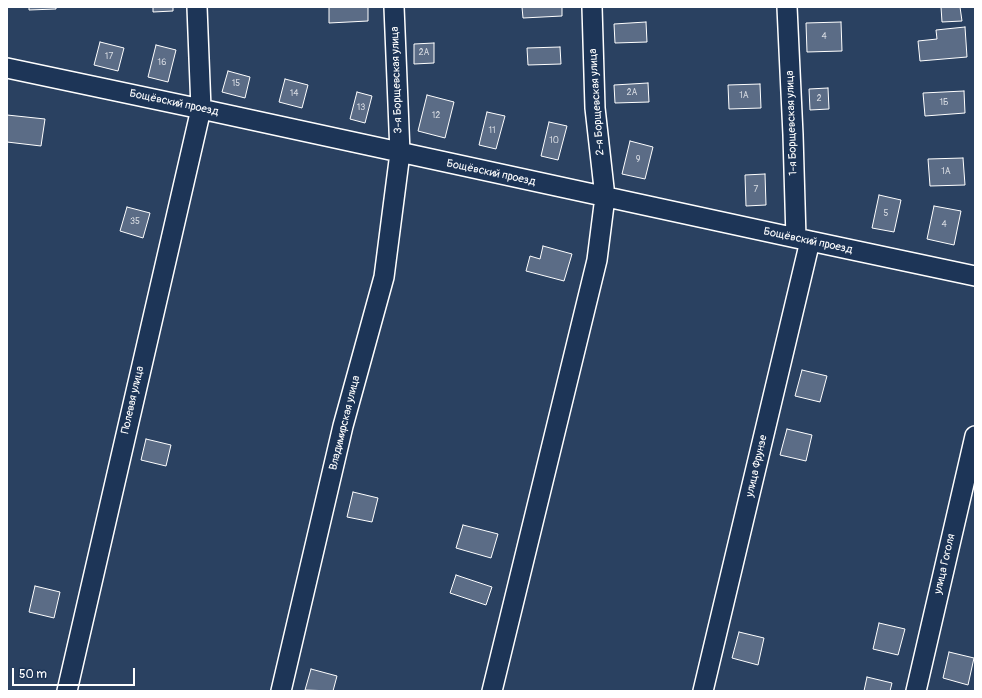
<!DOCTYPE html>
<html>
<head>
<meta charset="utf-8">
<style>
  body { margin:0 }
  #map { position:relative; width:982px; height:698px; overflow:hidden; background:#2a4161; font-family:Pangolin,sans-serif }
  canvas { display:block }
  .frame { position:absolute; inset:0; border:8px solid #fff; pointer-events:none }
  .scale { position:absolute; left:12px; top:668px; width:123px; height:18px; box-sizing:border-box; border:2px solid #fff; border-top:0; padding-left:5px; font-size:12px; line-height:14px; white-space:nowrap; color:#fff; -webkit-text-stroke:3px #1d3557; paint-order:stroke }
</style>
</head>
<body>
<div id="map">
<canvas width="982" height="698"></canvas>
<div class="frame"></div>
<div class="scale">50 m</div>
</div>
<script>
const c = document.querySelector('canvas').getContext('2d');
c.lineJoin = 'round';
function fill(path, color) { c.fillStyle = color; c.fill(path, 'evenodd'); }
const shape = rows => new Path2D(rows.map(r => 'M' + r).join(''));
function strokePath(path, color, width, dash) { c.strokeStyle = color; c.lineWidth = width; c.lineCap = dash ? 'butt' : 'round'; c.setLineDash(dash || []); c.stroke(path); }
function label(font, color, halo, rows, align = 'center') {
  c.font = font + ' Pangolin,sans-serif'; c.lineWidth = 3; c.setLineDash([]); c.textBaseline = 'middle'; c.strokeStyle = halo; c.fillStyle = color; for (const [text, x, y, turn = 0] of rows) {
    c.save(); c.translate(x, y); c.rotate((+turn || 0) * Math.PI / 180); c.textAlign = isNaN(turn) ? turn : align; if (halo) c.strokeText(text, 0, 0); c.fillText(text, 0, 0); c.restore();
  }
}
const building = shape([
  [29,7,56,7,56,9,29,10,29,7],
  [153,7,173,7,173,11,153,12,153,7],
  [329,7,368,7,368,21,329,23,329,7],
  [522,7,562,7,562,16,523,18,522,7],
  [941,7,960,7,962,21,942,22,941,7],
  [646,22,647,42,615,43,614,24,646,22],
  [841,22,842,51,807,52,806,23,841,22],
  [965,27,967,57,920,61,918,41,937,39,936,30,965,27],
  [100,42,124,48,118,71,94,65,100,42],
  [434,43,434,63,414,64,414,44,434,43],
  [156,45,176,50,168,82,148,77,156,45],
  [560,47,561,64,528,65,527,48,560,47],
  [228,71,250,77,245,98,222,92,228,71],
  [285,79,308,85,302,108,279,102,285,79],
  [648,83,649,102,615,103,614,85,648,83],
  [760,84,761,108,729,109,728,85,760,84],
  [828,88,829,109,810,110,809,89,828,88],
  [964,91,965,113,925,116,923,93,964,91],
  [357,92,372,96,365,123,350,119,357,92],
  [427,95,454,102,445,138,418,131,427,95],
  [487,112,505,116,496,149,479,145,487,112],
  [7,115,45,119,41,146,7,142,7,115],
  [549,122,567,126,558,160,541,156,549,122],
  [630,141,653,147,645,179,622,174,630,141],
  [963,158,965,185,930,186,928,159,963,158],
  [765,174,766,205,746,206,745,175,765,174],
  [879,195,901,200,894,232,872,228,879,195],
  [934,206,961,211,954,245,927,239,934,206],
  [127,207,150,213,143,238,120,231,127,207],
  [543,246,572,254,564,281,526,271,530,256,540,259,543,246],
  [802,370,827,376,820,402,795,396,802,370],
  [787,429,812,435,806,461,780,455,787,429],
  [146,439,171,445,166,466,141,460,146,439],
  [353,492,378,498,372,522,347,517,353,492],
  [463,525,498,534,491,558,456,548,463,525],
  [456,575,492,587,486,605,450,593,456,575],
  [35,586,60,592,54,618,29,612,35,586],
  [879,623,905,629,898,655,873,649,879,623],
  [739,632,764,638,758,665,732,658,739,632],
  [949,652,974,658,968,685,943,678,949,652],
  [311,669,337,676,333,691,305,690,311,669],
  [867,677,892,683,890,691,864,691,867,677]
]);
const minor = shape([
  [787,7,793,135,796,238],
  [7,68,201,109,796,238,975,276],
  [67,691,201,109,197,7],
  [281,691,343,426,384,277,400,153,394,7],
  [492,691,597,260,605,197,595,108,592,7],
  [703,691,810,241],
  [916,691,975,436]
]);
const numberNames = [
  ["4",824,37],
  ["2А",424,53],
  ["17",109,57],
  ["16",162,63],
  ["15",236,84],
  ["2А",632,93],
  ["14",294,94],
  ["1А",744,96],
  ["2",819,99],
  ["1Б",944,103],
  ["13",361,108],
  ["12",436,116],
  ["11",492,131],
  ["10",554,141],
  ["9",638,160],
  ["1А",946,172],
  ["7",756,190],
  ["5",886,214],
  ["35",135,222],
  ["4",944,225]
];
const streetNames = [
  ["3-я Борщевская улица",397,80,-92],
  ["2-я Борщевская улица",597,102,-94],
  ["Бощёвский проезд",174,103,12],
  ["1-я Борщевская улица",792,123,-92],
  ["Бощёвский проезд",491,173,12],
  ["Бощёвский проезд",808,241,12],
  ["Полевая улица",133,400,-77],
  ["Владимирская улица",345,423,-76],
  ["улица Фрунзе",757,466,-77],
  ["улица Гоголя",945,564,-77]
];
fill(building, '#5b6c86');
strokePath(building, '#fff', 1);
strokePath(minor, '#fff', 22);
strokePath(minor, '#1d3557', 19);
label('9px', '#d6dae1', null, numberNames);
label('11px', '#fff', '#1d3557', streetNames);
</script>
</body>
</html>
